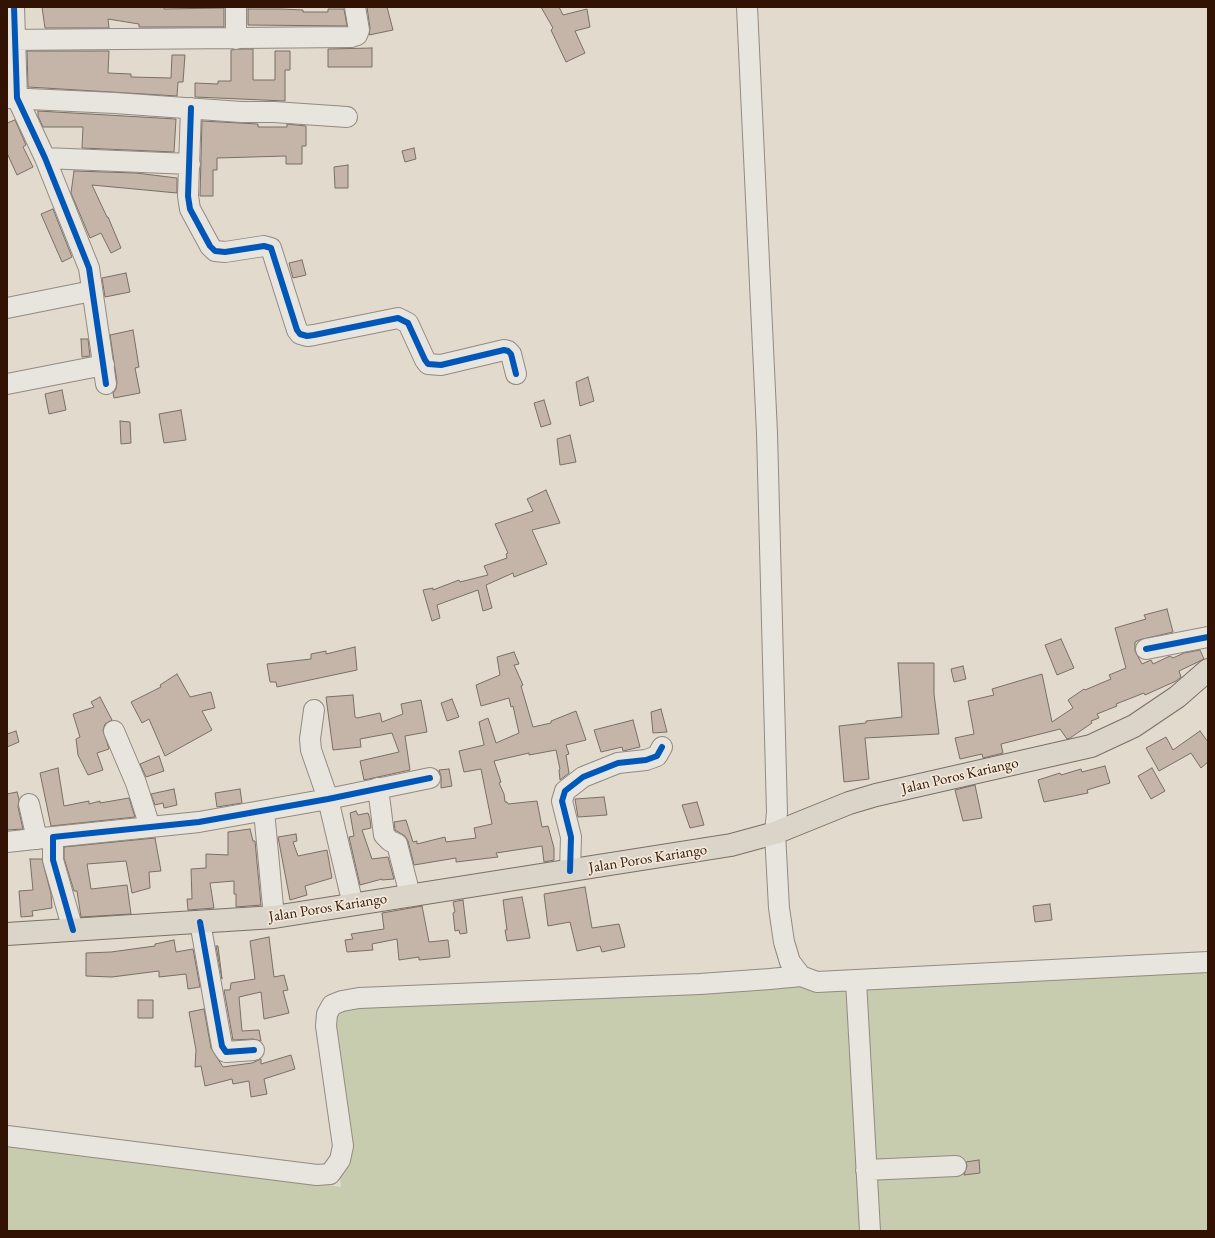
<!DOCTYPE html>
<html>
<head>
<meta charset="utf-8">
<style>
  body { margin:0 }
  #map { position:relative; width:1215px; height:1238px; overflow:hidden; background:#e2dacd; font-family:"EB Garamond",serif }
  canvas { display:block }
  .frame { position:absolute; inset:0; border:8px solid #321303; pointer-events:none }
</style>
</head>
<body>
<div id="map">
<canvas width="1215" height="1238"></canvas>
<div class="frame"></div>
</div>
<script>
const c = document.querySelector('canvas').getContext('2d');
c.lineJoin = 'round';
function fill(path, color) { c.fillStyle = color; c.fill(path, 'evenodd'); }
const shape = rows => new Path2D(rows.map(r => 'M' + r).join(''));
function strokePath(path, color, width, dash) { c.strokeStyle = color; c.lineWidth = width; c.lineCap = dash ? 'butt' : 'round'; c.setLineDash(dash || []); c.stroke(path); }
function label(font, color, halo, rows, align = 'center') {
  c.font = font + ' "EB Garamond",serif'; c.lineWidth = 3.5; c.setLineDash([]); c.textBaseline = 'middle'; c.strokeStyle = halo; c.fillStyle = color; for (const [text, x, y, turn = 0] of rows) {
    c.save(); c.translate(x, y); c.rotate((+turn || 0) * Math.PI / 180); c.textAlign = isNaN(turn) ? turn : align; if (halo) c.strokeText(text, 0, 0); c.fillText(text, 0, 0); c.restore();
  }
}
const green = shape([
  [1208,966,1208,1231,7,1231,7,1134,341,1187,323,1015,335,1004]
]);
const building = shape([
  [42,7,164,7,164,9,224,8,224,27,139,27,139,24,108,19,109,28,45,28,42,7],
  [367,7,387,7,393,30,369,35,370,28,367,7],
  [541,7,559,7,563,15,587,9,590,27,575,31,585,53,566,62,551,30,553,28,541,7],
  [248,9,281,9,303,10,303,12,328,12,328,9,344,9,347,26,248,25,248,9],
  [372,48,372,67,328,67,328,49,372,48],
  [240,49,253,49,253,80,275,80,275,51,290,51,290,70,285,70,285,101,195,97,195,83,218,84,218,81,231,81,231,50,240,49],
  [27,51,109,51,108,73,131,74,131,77,171,78,172,55,185,55,183,82,178,82,177,96,28,87,27,51],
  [38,111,176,119,174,152,82,148,83,127,43,127,38,116,38,111],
  [15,120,26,145,23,147,33,167,17,175,7,153,7,123,15,120],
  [202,121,258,124,258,127,287,127,287,124,306,126,306,146,302,146,302,164,286,164,286,156,217,158,217,170,213,170,213,196,200,196,202,121],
  [414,148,416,159,405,162,402,151,414,148],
  [348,165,348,188,335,188,334,167,348,165],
  [74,171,136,173,177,178,177,193,92,185,107,217,108,217,121,248,111,253,101,233,90,238,71,193,74,171],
  [53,209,72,257,62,262,41,214,53,209],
  [302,260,306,275,293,278,289,263,302,260],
  [126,273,130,292,105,297,102,278,126,273],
  [133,330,139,367,135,368,140,393,114,398,113,393,116,389,117,382,110,335,133,330],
  [81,339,88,339,90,356,82,357,81,339],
  [588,377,594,401,580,406,576,382,588,377],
  [62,390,66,410,49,414,45,394,62,390],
  [544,400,551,424,541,427,534,403,544,400],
  [181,410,186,440,164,443,159,414,181,410],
  [120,421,130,422,131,443,121,444,120,421],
  [570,435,576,462,560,465,557,439,570,435],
  [546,490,560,523,532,530,547,564,514,577,513,573,486,585,492,608,483,611,478,590,437,605,440,618,432,621,423,590,433,588,433,590,459,580,460,582,488,575,484,566,507,558,506,554,508,553,495,524,533,511,527,499,546,490],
  [1167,609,1173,632,1139,640,1135,642,1135,651,1142,664,1151,660,1153,664,1170,656,1173,658,1184,653,1200,650,1204,659,1179,671,1181,677,1176,681,1145,695,1144,693,1116,704,1117,706,1097,714,1099,718,1091,721,1092,723,1070,738,1067,739,1060,729,1001,744,1003,753,983,758,982,754,960,759,955,738,974,734,968,701,994,695,992,689,1042,674,1052,722,1073,708,1068,700,1084,689,1085,690,1111,679,1109,675,1126,668,1115,628,1146,619,1144,615,1167,609],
  [1061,639,1074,668,1057,675,1045,645,1061,639],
  [355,647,357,670,277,687,276,682,270,682,267,664,311,659,311,654,326,651,326,654,355,647],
  [514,652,519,664,514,665,523,685,521,686,533,727,551,723,551,721,576,711,586,740,566,745,569,754,566,755,569,773,560,780,559,770,560,769,556,750,529,755,529,753,494,761,501,782,499,783,504,794,505,802,507,802,508,804,537,801,542,827,548,826,554,848,554,860,544,862,542,846,496,853,498,857,456,862,456,858,414,865,408,841,405,836,395,830,394,822,406,820,413,842,417,841,417,844,445,837,446,842,476,838,474,828,492,824,481,769,464,772,459,751,484,745,479,722,488,718,496,743,519,733,513,706,511,707,509,698,481,706,476,685,500,675,497,657,514,652],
  [898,663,934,663,934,694,939,734,865,738,869,779,844,782,839,726,866,723,866,721,902,717,898,663],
  [963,666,966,679,954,682,951,669,963,666],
  [177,674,190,697,211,692,215,708,202,711,212,730,165,756,149,719,142,723,131,702,161,687,160,685,177,674],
  [353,695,355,717,357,718,380,713,382,722,403,714,401,704,421,700,427,732,405,736,410,770,364,780,360,761,399,752,392,733,360,739,361,747,333,750,326,697,353,695],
  [100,697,112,720,105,724,103,730,109,749,97,753,103,770,88,775,78,755,76,739,80,737,73,714,94,707,91,702,100,697],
  [452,699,459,717,447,721,441,703,452,699],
  [661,709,667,732,653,733,651,712,661,709],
  [633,720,640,747,623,751,622,747,601,752,594,730,633,720],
  [16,731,19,742,7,747,7,734,16,731],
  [1200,731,1208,742,1208,762,1201,768,1191,753,1159,771,1146,748,1166,737,1173,750,1200,731],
  [159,756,164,771,146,777,140,764,159,756],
  [1105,766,1110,783,1087,790,1088,793,1044,802,1038,780,1060,773,1061,775,1081,769,1082,772,1105,766],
  [58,768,64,806,89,801,89,804,100,801,100,803,129,798,135,817,51,826,40,773,58,768],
  [1152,768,1165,791,1151,799,1138,776,1152,768],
  [449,769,452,786,441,788,441,776,439,770,449,769],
  [975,785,982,818,963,821,955,790,975,785],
  [174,789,177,805,164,808,163,803,155,805,151,794,174,789],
  [240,789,242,803,217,807,215,793,240,789],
  [17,792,19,799,18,807,23,829,7,830,7,794,17,792],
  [604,797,607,815,578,817,575,799,604,797],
  [697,802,704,825,690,828,682,805,697,802],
  [356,811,358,815,368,813,370,819,371,828,362,830,372,859,388,857,394,879,382,880,382,879,360,885,349,837,354,836,350,813,356,811],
  [250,829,253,841,255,841,261,905,236,907,236,894,234,894,234,881,210,883,214,908,188,910,187,899,192,899,191,869,206,868,206,854,228,855,228,832,250,829],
  [296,834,297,841,293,842,298,856,327,850,332,878,305,886,307,895,290,900,278,837,296,834],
  [155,838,161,871,149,872,150,888,132,893,126,861,87,864,91,889,127,885,131,914,81,917,77,891,74,891,64,858,64,847,155,838],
  [30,859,42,859,51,894,52,908,32,911,33,916,21,917,19,891,33,890,30,859],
  [585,887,592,928,619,924,625,947,602,952,600,946,577,951,570,922,548,926,544,894,585,887],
  [522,897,530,938,507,941,505,930,507,930,503,900,522,897],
  [463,900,467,933,460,934,459,930,455,931,453,913,455,912,453,902,463,900],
  [1050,904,1052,920,1035,922,1033,906,1050,904],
  [422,906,429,942,448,940,450,957,419,960,419,957,399,960,397,939,372,944,373,950,347,952,345,940,353,939,351,934,384,929,382,913,422,906],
  [269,937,274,977,284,975,288,990,283,991,289,1013,264,1019,261,992,239,997,242,1031,259,1030,261,1041,253,1039,233,1040,224,990,230,990,231,983,255,979,250,941,269,937],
  [174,940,176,952,193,949,200,987,188,989,186,974,159,977,159,971,112,977,86,976,86,953,111,952,155,946,155,944,174,940],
  [216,946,218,946,222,979,216,946],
  [138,1000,153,1000,153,1018,138,1018,138,1000],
  [204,1009,211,1048,223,1067,252,1063,261,1059,261,1064,291,1055,295,1069,264,1079,267,1094,251,1097,249,1081,233,1084,232,1079,205,1086,201,1066,195,1067,196,1050,189,1012,204,1009],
  [979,1160,980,1173,964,1175,967,1166,966,1162,979,1160]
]);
const minor = shape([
  [14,7,17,98,45,158,89,268,106,384],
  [236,7,236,39],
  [747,7,767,433,777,812,775,833,779,908,784,942,790,962,801,976,817,982,1208,962],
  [7,40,351,37,357,35,359,30,355,7],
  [7,98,115,103,241,112,274,112,347,117],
  [191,108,188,196,190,209,210,246,215,251,225,252,264,246,271,248,297,330,300,334,307,336,314,335,398,318,408,323,425,360,428,364,441,365,504,350,508,351,511,354,516,374],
  [45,158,190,164],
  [7,308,92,291],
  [7,384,104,365],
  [1146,649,1208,637],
  [314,710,310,739,311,750,328,799,353,905],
  [114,731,136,783,150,827],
  [378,788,384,835,390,841,397,844,410,895],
  [29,804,37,839],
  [264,811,274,917],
  [7,842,53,837],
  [570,871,571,837,562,801,565,791,583,777,618,763,646,760,657,756,662,747],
  [200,922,222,1046,226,1052,254,1050],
  [73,930,53,860,53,837,199,822,328,799,430,778],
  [856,981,870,1231],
  [7,1136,317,1175,330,1174,340,1160,343,1146,326,1026,327,1014,332,1005,342,1001,359,998,700,984,770,979,801,976],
  [866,1170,956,1166]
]);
const major = shape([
  [7,934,274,917,731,845,775,833,849,803,876,795,1091,746,1134,726,1177,697,1208,670]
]);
const cycleway = shape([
  [14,7,17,98,45,158,89,268,106,384],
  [191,108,188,196,190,209,210,246,215,251,225,252,264,246,271,248,297,330,300,334,307,336,314,335,398,318,408,323,425,360,428,364,441,365,504,350,508,351,511,354,516,374],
  [1146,649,1208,637],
  [570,871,571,837,562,801,565,791,583,777,618,763,646,760,657,756,662,747],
  [200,922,222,1046,226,1052,254,1050],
  [73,930,53,860,53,837,199,822,328,799,430,778]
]);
const streetNames = [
  ["Jalan Poros Kariango",960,776,-13],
  ["Jalan Poros Kariango",648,859,-9],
  ["Jalan Poros Kariango",328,908,-9]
];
fill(green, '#c8ccaf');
fill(building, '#c4b5a8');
strokePath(building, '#796f66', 1);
strokePath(minor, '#938a81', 22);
strokePath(major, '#796f66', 24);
strokePath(minor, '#e8e4de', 20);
strokePath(major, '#dbd4c9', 22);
strokePath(cycleway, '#0057b8', 6);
label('15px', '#321303', '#f1e8d9', streetNames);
</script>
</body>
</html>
